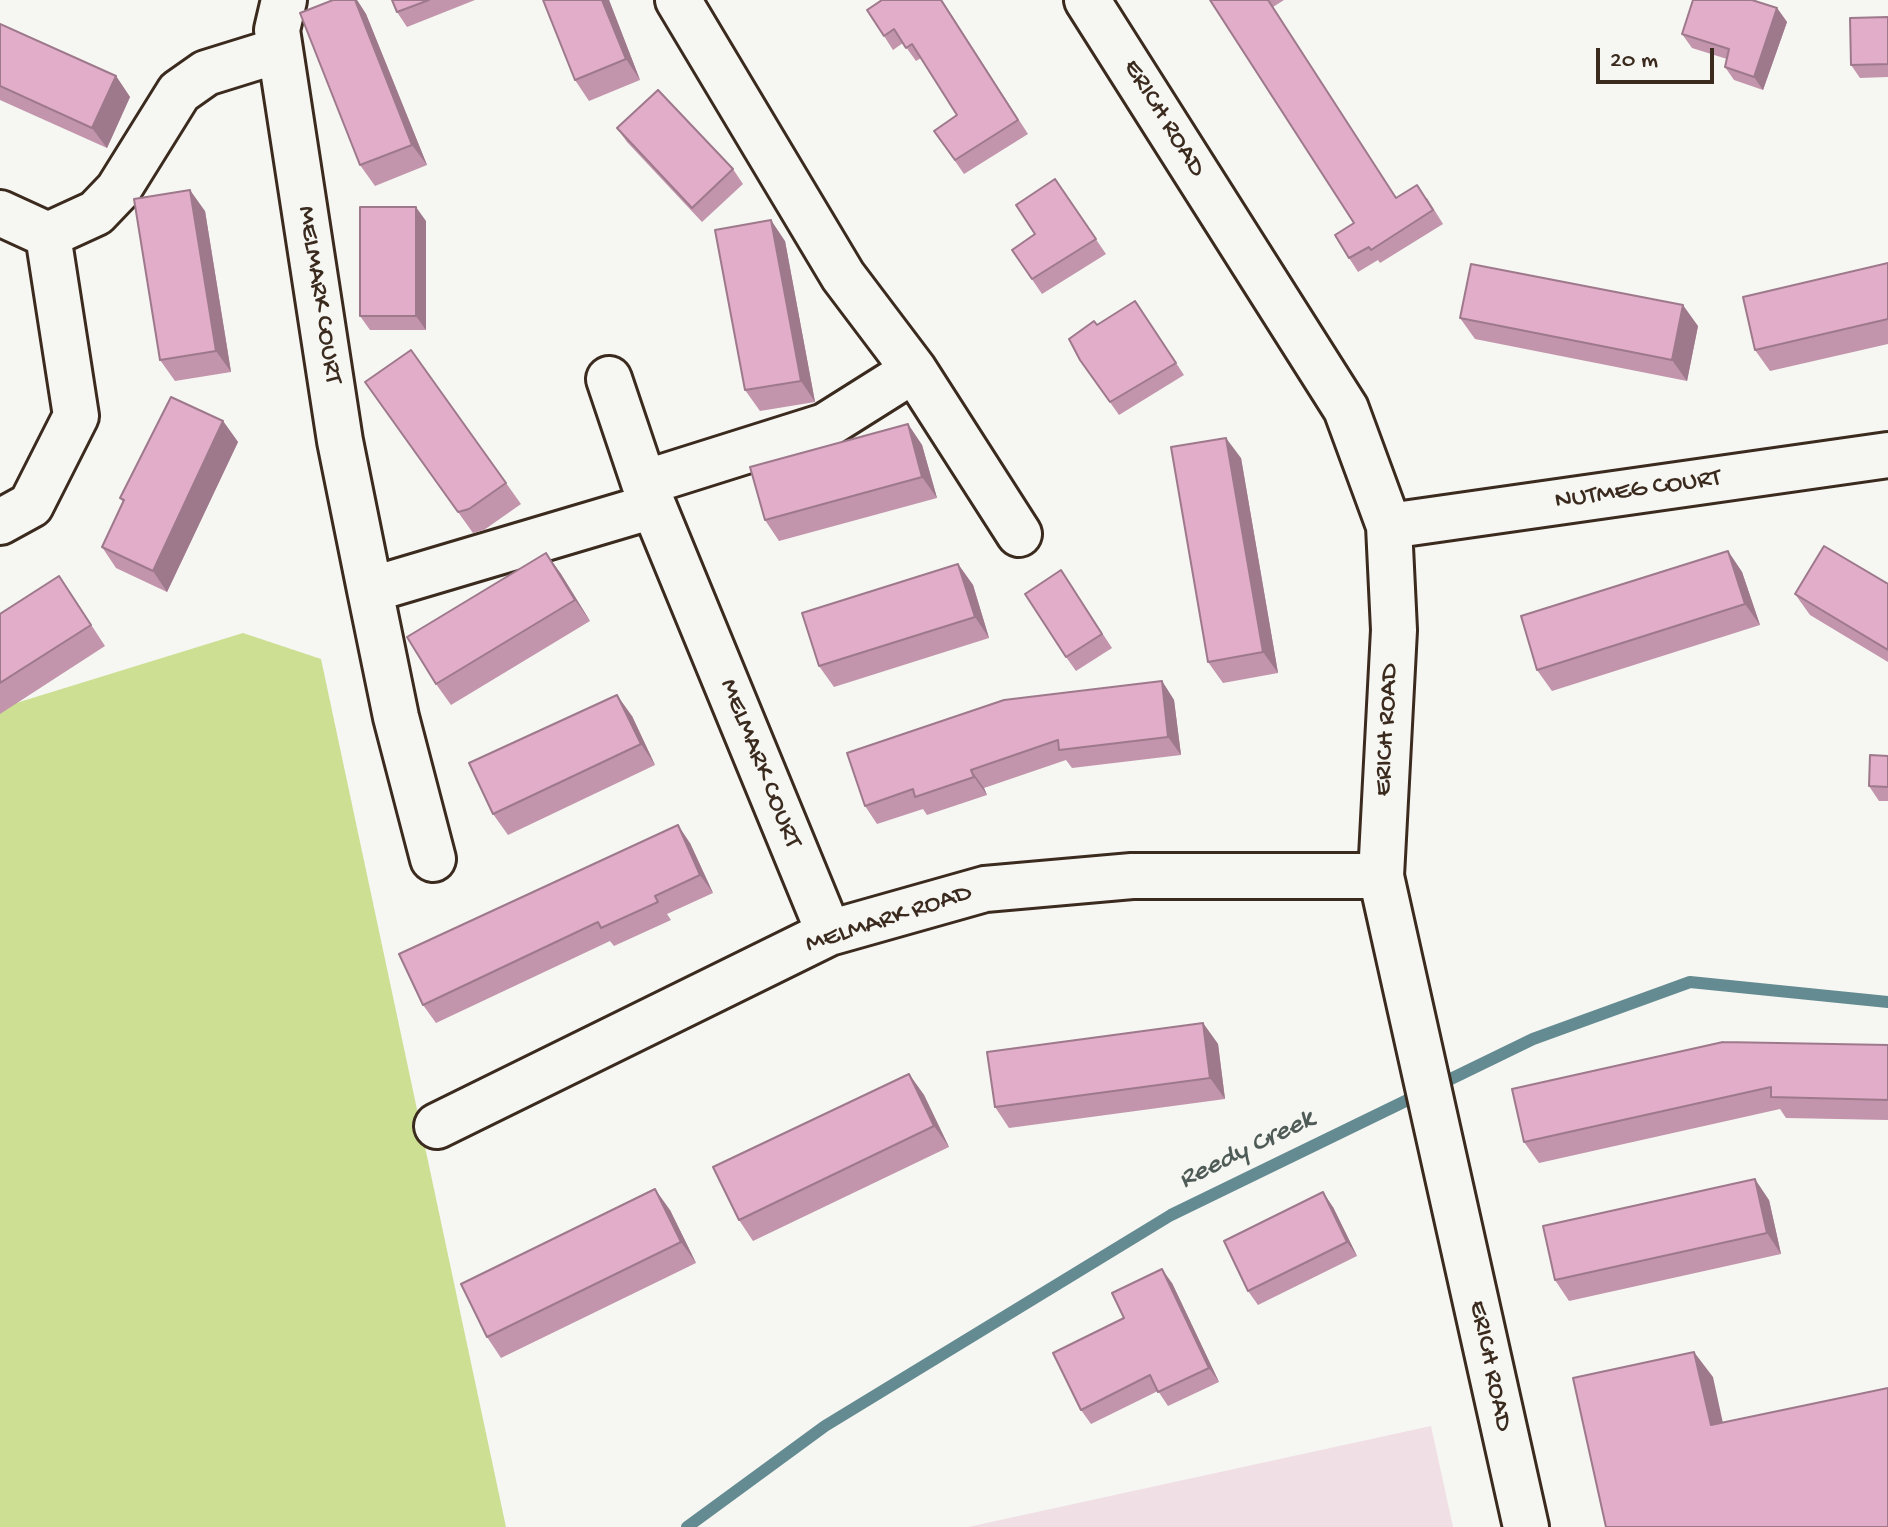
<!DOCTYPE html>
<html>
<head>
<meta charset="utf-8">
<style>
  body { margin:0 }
  #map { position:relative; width:1888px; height:1527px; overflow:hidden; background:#f6f6f2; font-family:"Gochi Hand",sans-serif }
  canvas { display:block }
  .scale { position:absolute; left:1596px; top:48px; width:118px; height:36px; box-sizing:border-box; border:4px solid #3b2a1e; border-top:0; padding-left:10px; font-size:24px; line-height:28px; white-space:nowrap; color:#3b2a1e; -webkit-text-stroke:6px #f6f6f2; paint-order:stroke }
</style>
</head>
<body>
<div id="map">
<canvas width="1888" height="1527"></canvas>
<div class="scale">20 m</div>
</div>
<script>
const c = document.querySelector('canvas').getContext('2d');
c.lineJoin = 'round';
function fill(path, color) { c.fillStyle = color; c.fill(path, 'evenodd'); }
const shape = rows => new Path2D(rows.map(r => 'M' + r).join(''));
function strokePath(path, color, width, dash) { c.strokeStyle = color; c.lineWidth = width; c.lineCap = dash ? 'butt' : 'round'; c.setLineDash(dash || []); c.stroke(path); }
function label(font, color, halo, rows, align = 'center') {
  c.font = font + ' "Gochi Hand",sans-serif'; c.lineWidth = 6; c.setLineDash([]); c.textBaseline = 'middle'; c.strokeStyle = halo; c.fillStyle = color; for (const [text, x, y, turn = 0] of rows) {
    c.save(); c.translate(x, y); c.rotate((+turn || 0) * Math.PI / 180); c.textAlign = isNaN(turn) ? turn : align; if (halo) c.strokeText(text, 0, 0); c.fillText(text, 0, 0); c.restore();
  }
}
const built = shape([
  [1431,1426,1453,1527,968,1527]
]);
const green = shape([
  [243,633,321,659,506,1527,0,1527,0,708]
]);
const stream = shape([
  [687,1527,825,1426,1171,1215,1533,1039,1690,982,1888,1002]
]);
const minor = shape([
  [284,0,277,30,340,441,370,590,653,506],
  [1087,0,1346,409,1389,526,1394,630,1381,876,1526,1527],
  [0,213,48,235,76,416,31,505,0,522],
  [48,235,96,213,118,190,179,92,206,73,280,50],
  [914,370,1019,534],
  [609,379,644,483,829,933],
  [644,483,825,426,914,370,843,276,678,0],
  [1389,526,1888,455],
  [370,590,396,717,433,859],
  [437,1126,829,933,985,889,1132,876,1381,876]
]);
const wall = shape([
  [333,0,357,0,366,14,427,165,375,186,360,165],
  [392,0,475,0,407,27,397,12],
  [609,0,640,80,589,101,575,80],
  [882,0,942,0,1028,134,964,174,934,131,957,115,921,58,916,61,903,43,893,50,884,36],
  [1210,0,1284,0,1273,7,1396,198,1427,198,1443,224,1380,263,1378,260,1358,272,1349,258,1354,223],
  [1777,8,1787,22,1763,90,1734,80,1725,67,1727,59,1692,48,1682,34],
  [1888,17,1888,77,1860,78,1851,65],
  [0,24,116,76,130,97,107,148,0,100],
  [617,128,733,169,743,184,702,222,627,142],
  [1055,179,1106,254,1042,294,1012,250,1035,234],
  [205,211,231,372,175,381,160,360],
  [426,221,426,330,370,330,360,316],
  [785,241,815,402,760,411,745,390],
  [1888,263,1888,344,1770,371,1755,350],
  [1135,301,1184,375,1119,415,1080,360,1097,325],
  [1460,318,1698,326,1687,381,1475,339],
  [411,350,521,504,484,530,473,533,365,382],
  [223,421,238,442,167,592,116,568,102,547,123,502,120,498],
  [908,424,922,445,937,498,779,541,765,520],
  [1241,458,1278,673,1223,683,1208,662],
  [1728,551,1742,572,1760,625,1552,691,1537,670],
  [546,553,561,574,590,621,451,705,436,684],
  [958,564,973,585,989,638,834,687,819,666],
  [1061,570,1112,648,1076,671,1066,657],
  [1888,584,1888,662,1810,615,1795,594],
  [73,597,105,646,0,714,0,614],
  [1162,681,1174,700,1181,755,1072,768,1066,760,984,788,987,795,927,815,923,809,877,824,865,806],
  [632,716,655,765,508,835,493,814],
  [1888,756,1888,801,1879,801,1869,786],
  [690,843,713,893,667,914,671,920,614,946,610,941,436,1023,423,1005],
  [1203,1023,1218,1044,1225,1099,1009,1128,995,1107],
  [1888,1045,1888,1120,1786,1118,1780,1109,1539,1163,1524,1142],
  [909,1074,924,1095,949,1147,753,1241,739,1220],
  [1769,1200,1781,1254,1569,1301,1555,1280],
  [1333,1207,1357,1256,1258,1305,1248,1291],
  [670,1210,696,1263,501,1358,487,1337],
  [1172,1283,1219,1382,1168,1406,1158,1391,1091,1424,1081,1410,1124,1318]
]);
const shadedWall = shape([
  [355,0,357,0,366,14,427,165,412,145],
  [602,0,609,0,640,80,626,59],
  [1777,8,1787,22,1763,90,1754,77],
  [116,76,130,97,107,148,92,128],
  [190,190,205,211,231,372,216,351],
  [416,207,426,221,426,330,416,316],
  [771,220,785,241,815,402,801,381],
  [1683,305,1698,326,1687,381,1672,360],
  [223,421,238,442,167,592,153,571],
  [908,424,922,445,937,498,922,477],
  [1226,438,1241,458,1278,673,1263,652],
  [1728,551,1742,572,1760,625,1745,604],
  [546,553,561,574,590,621,575,600],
  [958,564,973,585,989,638,975,617],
  [1162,681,1174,700,1181,755,1168,737],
  [617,695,632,716,655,765,641,744],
  [971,770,984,788,987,795,974,777],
  [678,825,690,843,713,893,700,875],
  [1203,1023,1218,1044,1225,1099,1210,1078],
  [909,1074,924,1095,949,1147,934,1126],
  [1755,1179,1769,1200,1781,1254,1767,1233],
  [655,1189,670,1210,696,1263,681,1242],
  [1323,1192,1333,1207,1357,1256,1347,1242],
  [1162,1269,1172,1283,1219,1382,1209,1368],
  [1694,1352,1713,1377,1729,1451,1711,1425]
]);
const building = shape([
  [333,0,355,0,412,145,360,165,300,13,333,0],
  [392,0,429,0,397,12,392,0],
  [543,0,602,0,626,59,575,80,543,0],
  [882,0,941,0,1018,120,955,160,934,131,957,115,912,44,906,48,894,29,884,36,867,10,882,0],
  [1210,0,1268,0,1396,198,1417,185,1433,210,1371,250,1369,247,1349,258,1335,235,1354,223,1210,0],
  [1693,0,1752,0,1777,8,1754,77,1725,67,1729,49,1682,34,1693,0],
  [1888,17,1888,64,1851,65,1850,18,1888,17],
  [0,24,116,76,92,128,0,86,0,24],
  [658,90,733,169,692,208,617,128,658,90],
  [1055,179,1096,239,1032,279,1012,250,1035,234,1016,205,1055,179],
  [190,190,216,351,160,360,134,199,190,190],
  [360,207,416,207,416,316,360,316,360,207],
  [771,220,801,381,745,390,715,230,771,220],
  [1888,263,1888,319,1755,350,1743,297,1888,263],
  [1471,264,1683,305,1672,360,1460,318,1471,264],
  [1135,301,1176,363,1110,402,1080,360,1069,339,1094,321,1097,325,1135,301],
  [411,350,506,483,469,509,458,512,365,382,411,350],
  [171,397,223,421,153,571,102,547,124,500,120,498,171,397],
  [908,424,922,477,765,520,750,467,908,424],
  [1226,438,1263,652,1208,662,1171,447,1226,438],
  [1824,546,1888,584,1888,650,1795,594,1824,546],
  [1728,551,1745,604,1537,670,1521,616,1728,551],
  [546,553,575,600,436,684,407,637,546,553],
  [958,564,975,617,819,666,802,613,958,564],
  [1061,570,1102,634,1066,657,1025,594,1061,570],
  [59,576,91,625,0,683,0,614,59,576],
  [1162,681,1168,737,1059,750,1058,740,971,770,974,777,915,797,913,789,865,806,847,753,1004,700,1162,681],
  [617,695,641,744,493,814,469,763,617,695],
  [1870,755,1888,756,1888,787,1869,786,1870,755],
  [678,825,700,875,655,896,658,902,601,928,598,922,423,1005,399,954,678,825],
  [1203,1023,1210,1078,995,1107,987,1052,1203,1023],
  [1723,1042,1888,1045,1888,1100,1771,1097,1771,1087,1524,1142,1512,1089,1723,1042],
  [909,1074,934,1126,739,1220,713,1167,909,1074],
  [1755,1179,1767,1233,1555,1280,1543,1226,1755,1179],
  [655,1189,681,1242,487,1337,461,1284,655,1189],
  [1323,1192,1347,1242,1248,1291,1224,1241,1323,1192],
  [1162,1269,1209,1368,1158,1392,1150,1375,1081,1410,1053,1353,1124,1318,1112,1293,1162,1269],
  [1694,1352,1711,1425,1888,1388,1888,1527,1606,1527,1573,1378,1694,1352]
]);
const streetNames = [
  ["ERICH ROAD",1163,119,58],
  ["MELMARK COURT",318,295,81],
  ["NUTMEG COURT",1638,491,-8],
  ["ERICH ROAD",1388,730,-87],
  ["MELMARK COURT",759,764,68],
  ["MELMARK ROAD",889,920,-18],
  ["ERICH ROAD",1489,1366,78]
];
const waterNames = [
  ["Reedy Creek",1247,1151,-26]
];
fill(built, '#f0e0e5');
fill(green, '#ccdf93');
strokePath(stream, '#638b91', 12);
strokePath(minor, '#3b2a1e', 50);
strokePath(minor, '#f6f6f2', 44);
fill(wall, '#c295ac');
fill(shadedWall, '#9e798c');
fill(building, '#e1adc8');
strokePath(building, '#9e798c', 2);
label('26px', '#3b2a1e', '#f6f6f2', streetNames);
label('italic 28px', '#4f5b57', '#f6f6f2', waterNames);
</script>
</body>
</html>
